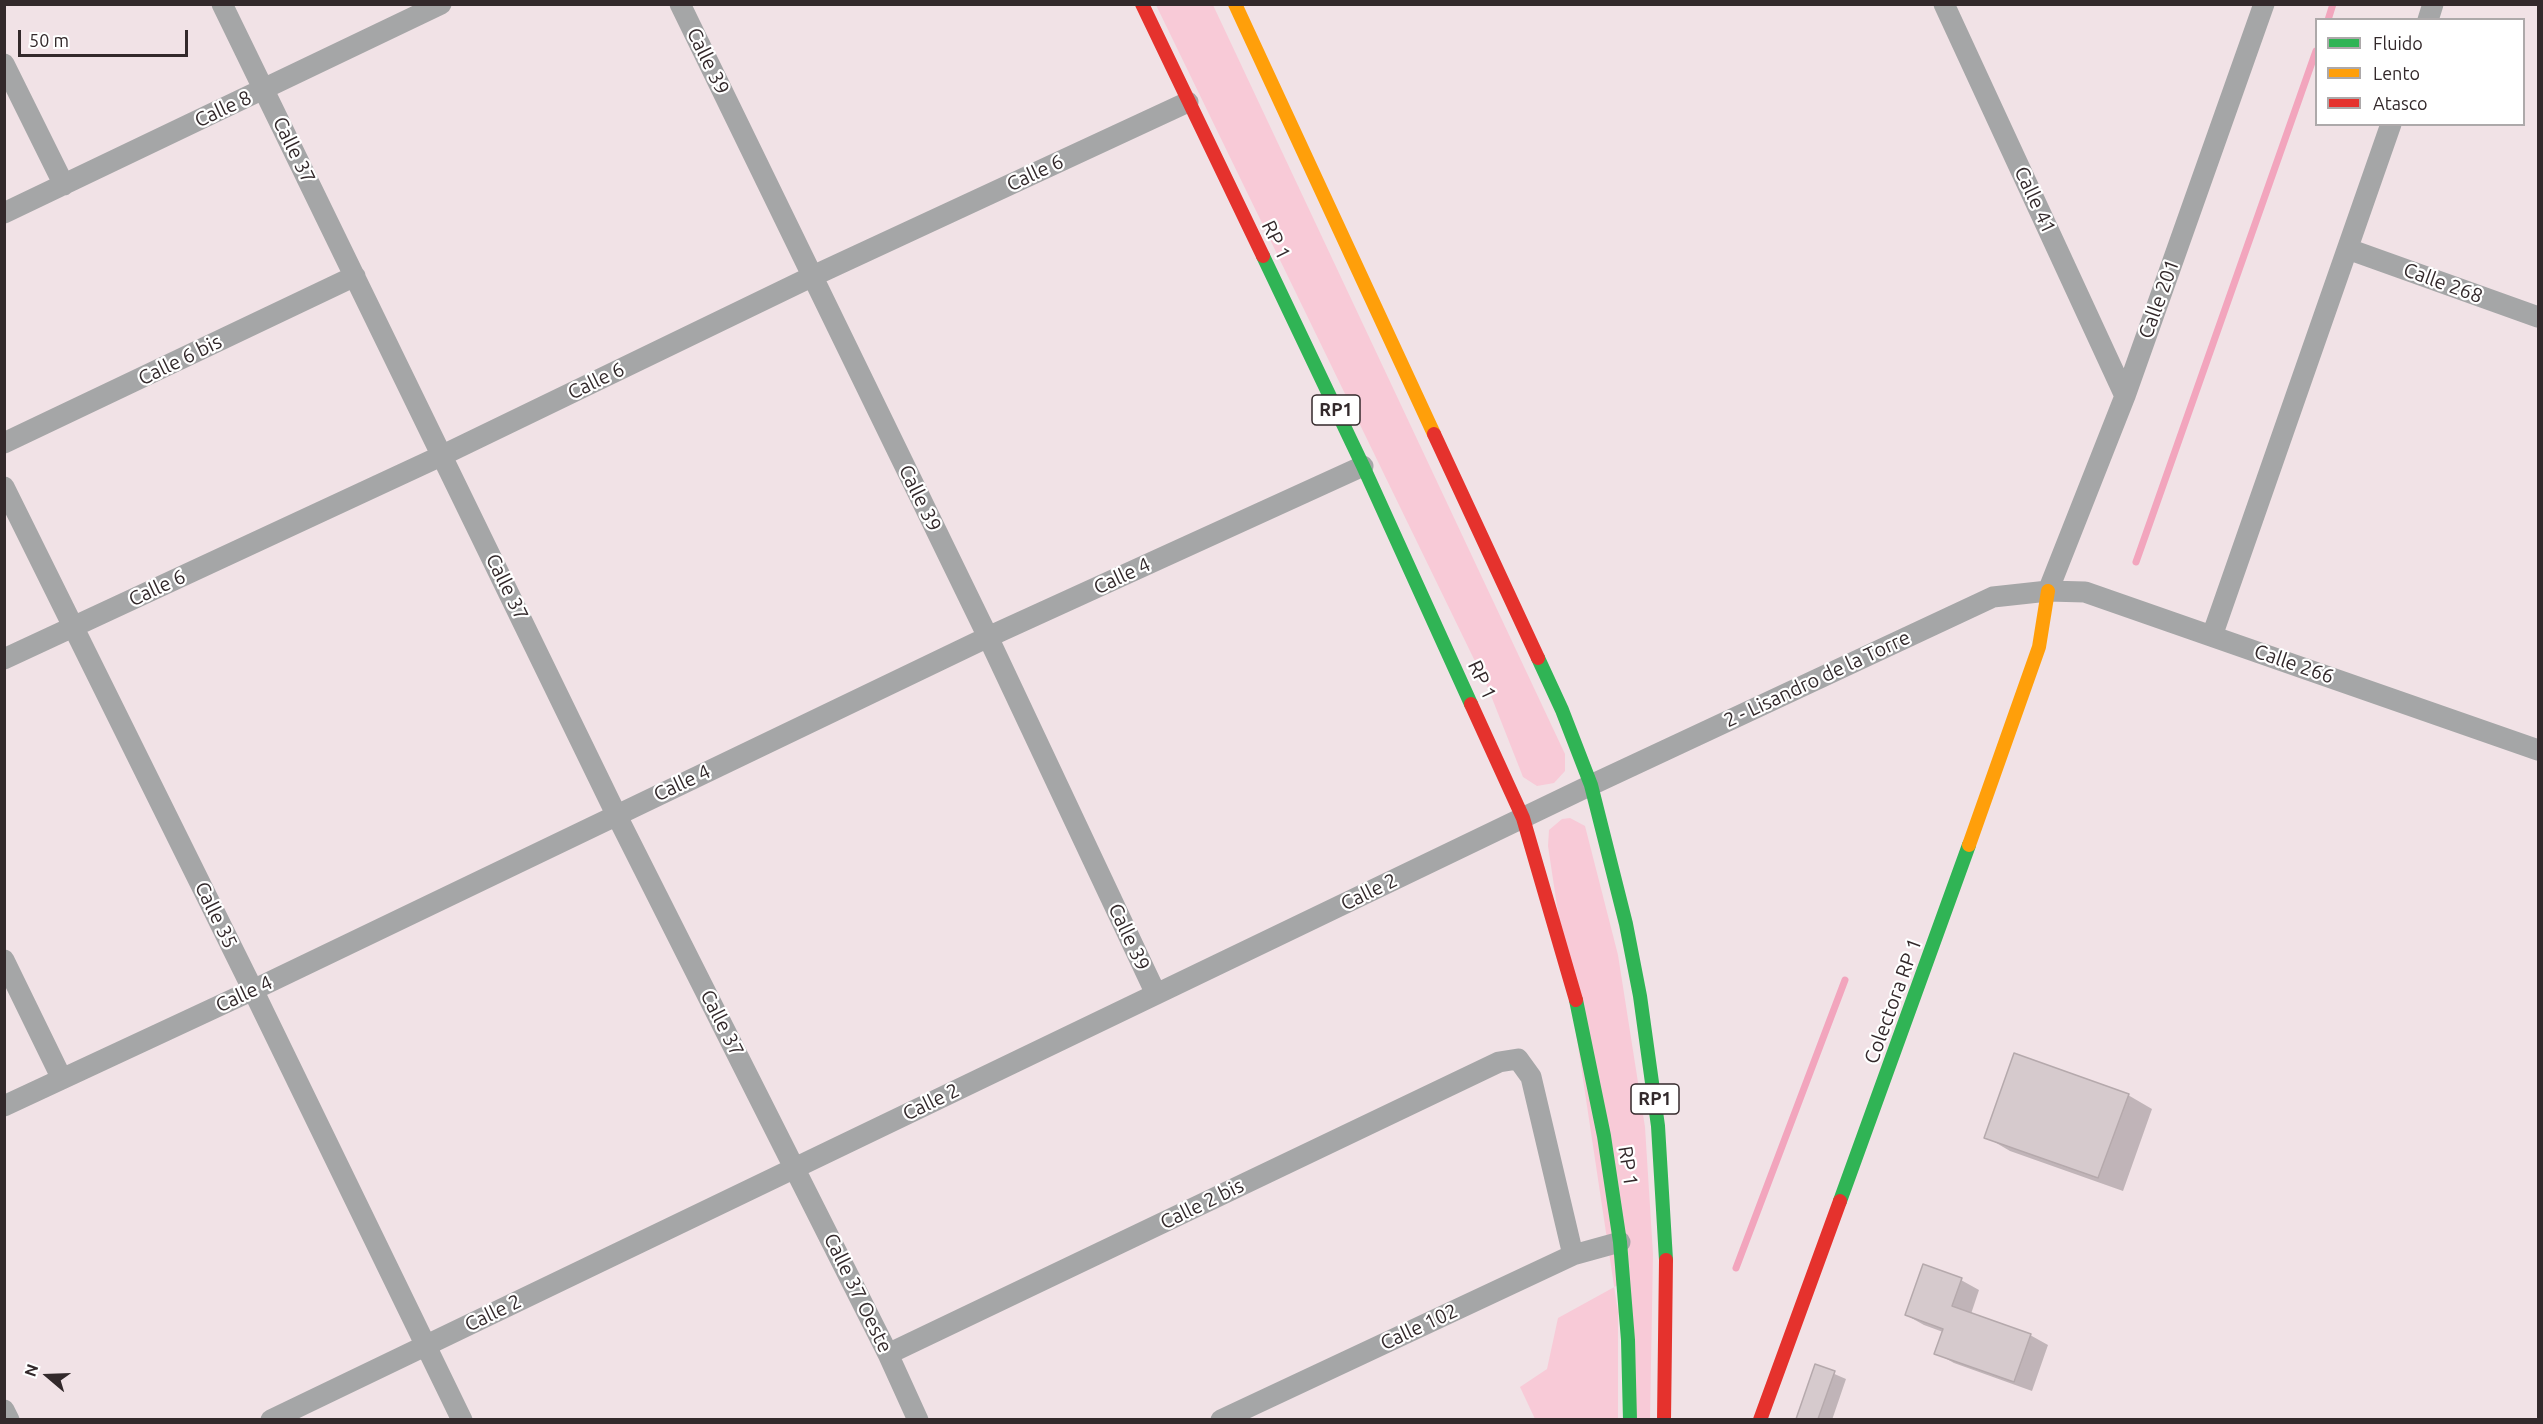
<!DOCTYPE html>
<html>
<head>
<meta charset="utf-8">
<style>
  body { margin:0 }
  #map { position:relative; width:2543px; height:1424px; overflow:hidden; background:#f1e2e6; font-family:Ubuntu,sans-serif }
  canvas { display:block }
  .frame { position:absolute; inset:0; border:6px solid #33292b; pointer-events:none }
  .legend { position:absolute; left:2315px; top:18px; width:210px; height:108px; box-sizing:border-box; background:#fff; border:2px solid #ada9aa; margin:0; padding:8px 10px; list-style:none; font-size:18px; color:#33292b }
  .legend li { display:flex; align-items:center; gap:12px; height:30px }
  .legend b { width:30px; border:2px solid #ada9aa }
  .north { position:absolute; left:18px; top:1346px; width:60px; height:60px; -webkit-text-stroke:4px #fff; paint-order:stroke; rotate:289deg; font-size:16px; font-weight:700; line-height:24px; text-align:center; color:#33292b }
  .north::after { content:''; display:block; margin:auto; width:21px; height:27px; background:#33292b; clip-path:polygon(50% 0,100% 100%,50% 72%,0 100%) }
  .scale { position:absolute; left:18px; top:30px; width:170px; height:27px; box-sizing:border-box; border:3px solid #33292b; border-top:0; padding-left:8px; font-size:18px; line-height:21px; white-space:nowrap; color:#33292b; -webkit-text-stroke:4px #fff; paint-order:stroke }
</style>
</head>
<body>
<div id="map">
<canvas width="2543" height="1424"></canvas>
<div class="frame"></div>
<ul class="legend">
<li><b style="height:8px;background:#30b455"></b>Fluido</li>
<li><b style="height:8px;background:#ff9f0a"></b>Lento</li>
<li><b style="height:8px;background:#e5322d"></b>Atasco</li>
</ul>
<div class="north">N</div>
<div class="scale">50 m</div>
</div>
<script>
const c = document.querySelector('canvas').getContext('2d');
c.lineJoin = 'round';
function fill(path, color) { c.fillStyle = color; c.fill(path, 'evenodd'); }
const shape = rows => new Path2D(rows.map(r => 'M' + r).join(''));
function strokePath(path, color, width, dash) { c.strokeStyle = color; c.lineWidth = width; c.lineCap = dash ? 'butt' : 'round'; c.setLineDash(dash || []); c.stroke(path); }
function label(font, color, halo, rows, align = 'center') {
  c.font = font + ' Ubuntu,sans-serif'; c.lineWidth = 4.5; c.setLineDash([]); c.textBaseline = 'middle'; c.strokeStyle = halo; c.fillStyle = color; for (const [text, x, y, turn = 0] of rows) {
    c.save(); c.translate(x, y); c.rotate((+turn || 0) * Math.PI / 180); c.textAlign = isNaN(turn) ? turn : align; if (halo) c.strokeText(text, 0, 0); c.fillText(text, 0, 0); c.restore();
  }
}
const green = shape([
  [1156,5,1213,5,1565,754,1565,771,1554,783,1537,786,1523,777,1488,688],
  [1570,818,1585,826,1618,955,1645,1127,1653,1254,1650,1419,1634,1419,1548,846,1549,830,1562,819],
  [1618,1285,1618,1419,1535,1419,1520,1387,1547,1369,1558,1318]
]);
const shadow = shape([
  [2128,1095,2152,1109,2123,1191,2010,1151,1986,1137],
  [1961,1280,1979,1290,1971,1314,2030,1335,2048,1345,2032,1391,1954,1363,1936,1353,1943,1332,1924,1325,1906,1315],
  [1816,1366,1846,1379,1832,1420,1798,1420]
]);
const stream = shape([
  [2328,20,2333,4],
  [2136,562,2316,51],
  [1736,1268,1845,980]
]);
const building = shape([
  [2014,1053,2129,1094,2098,1178,1984,1138,2014,1053],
  [1923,1264,1962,1278,1952,1306,2031,1334,2014,1382,1934,1354,1943,1329,1905,1315,1923,1264],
  [1815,1364,1835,1371,1818,1419,1796,1419,1815,1364]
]);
const street = shape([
  [222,4,616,814,888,1354,918,1420],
  [680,4,988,637,1156,994],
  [1944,4,2125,396],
  [2428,20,2433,4],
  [4,64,64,185],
  [4,213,441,4],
  [2348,249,2538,317],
  [4,443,355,276],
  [4,487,253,990,462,1420],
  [2048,591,2125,396,2264,4],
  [2212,636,2391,124],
  [4,659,443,455,813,276,1188,102],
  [4,960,62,1079],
  [4,1106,253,990,988,637,1363,466],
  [888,1354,1499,1062,1518,1059,1531,1077,1573,1255],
  [4,1410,9,1420],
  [271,1420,1591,785,1993,597,2048,591,2085,592,2538,750],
  [1221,1420,1573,1255,1620,1242]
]);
const fast = shape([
  [1263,256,1363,466,1471,704],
  [1538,658,1562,710,1591,785,1626,924,1640,996,1658,1126,1666,1260],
  [1576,1000,1604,1136,1620,1242,1628,1340,1630,1420],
  [1840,1201,1969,845]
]);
const slow = shape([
  [1235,4,1434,434],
  [1969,845,2039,647,2048,591]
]);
const jam = shape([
  [1142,4,1263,256],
  [1434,434,1538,658],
  [1471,704,1523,818,1576,1000],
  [1664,1420,1666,1260],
  [1760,1420,1840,1201]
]);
const shields = [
  [1336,410,48],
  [1655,1099,48]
];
const shieldNames = [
  ["RP1",1336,410],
  ["RP1",1655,1099]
];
const streetNames = [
  ["Calle 39",708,61,64],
  ["Calle 8",223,109,-25],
  ["Calle 37",294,150,64],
  ["Calle 6",1035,173,-25],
  ["Calle 41",2035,200,65],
  ["RP 1",1276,240,64],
  ["Calle 268",2443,283,20],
  ["Calle 201",2159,299,-70],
  ["Calle 6 bis",180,360,-26],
  ["Calle 6",596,381,-26],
  ["Calle 39",920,498,64],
  ["Calle 4",1122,576,-25],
  ["Calle 37",507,587,64],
  ["Calle 6",157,588,-25],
  ["Calle 266",2294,664,19],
  ["2 - Lisandro de la Torre",1817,679,-25],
  ["RP 1",1482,680,65],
  ["Calle 4",682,783,-25],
  ["Calle 2",1369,892,-26],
  ["Calle 35",216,915,64],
  ["Calle 39",1129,937,65],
  ["Calle 4",244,994,-25],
  ["Colectora RP 1",1893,1001,-70],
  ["Calle 37",722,1023,63],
  ["Calle 2",931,1102,-26],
  ["RP 1",1628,1166,81],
  ["Calle 2 bis",1202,1204,-26],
  ["Calle 37 Oeste",858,1293,64],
  ["Calle 2",493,1313,-26],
  ["Calle 102",1419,1327,-25]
];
fill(green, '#f8cad7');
fill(shadow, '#0003');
strokePath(stream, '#f2a5bd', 7);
fill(building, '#d6cacd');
strokePath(building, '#b5a9ac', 1.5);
strokePath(street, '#a5a6a7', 21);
strokePath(fast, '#30b455', 14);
strokePath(slow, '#ff9f0a', 14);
strokePath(jam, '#e5322d', 14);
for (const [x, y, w] of shields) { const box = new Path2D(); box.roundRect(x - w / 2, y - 15, w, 30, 4.5); c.fillStyle = '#fff'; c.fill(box); strokePath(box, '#33292b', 1.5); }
label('bold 18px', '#33292b', null, shieldNames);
label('20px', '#33292b', '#fff', streetNames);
</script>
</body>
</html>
